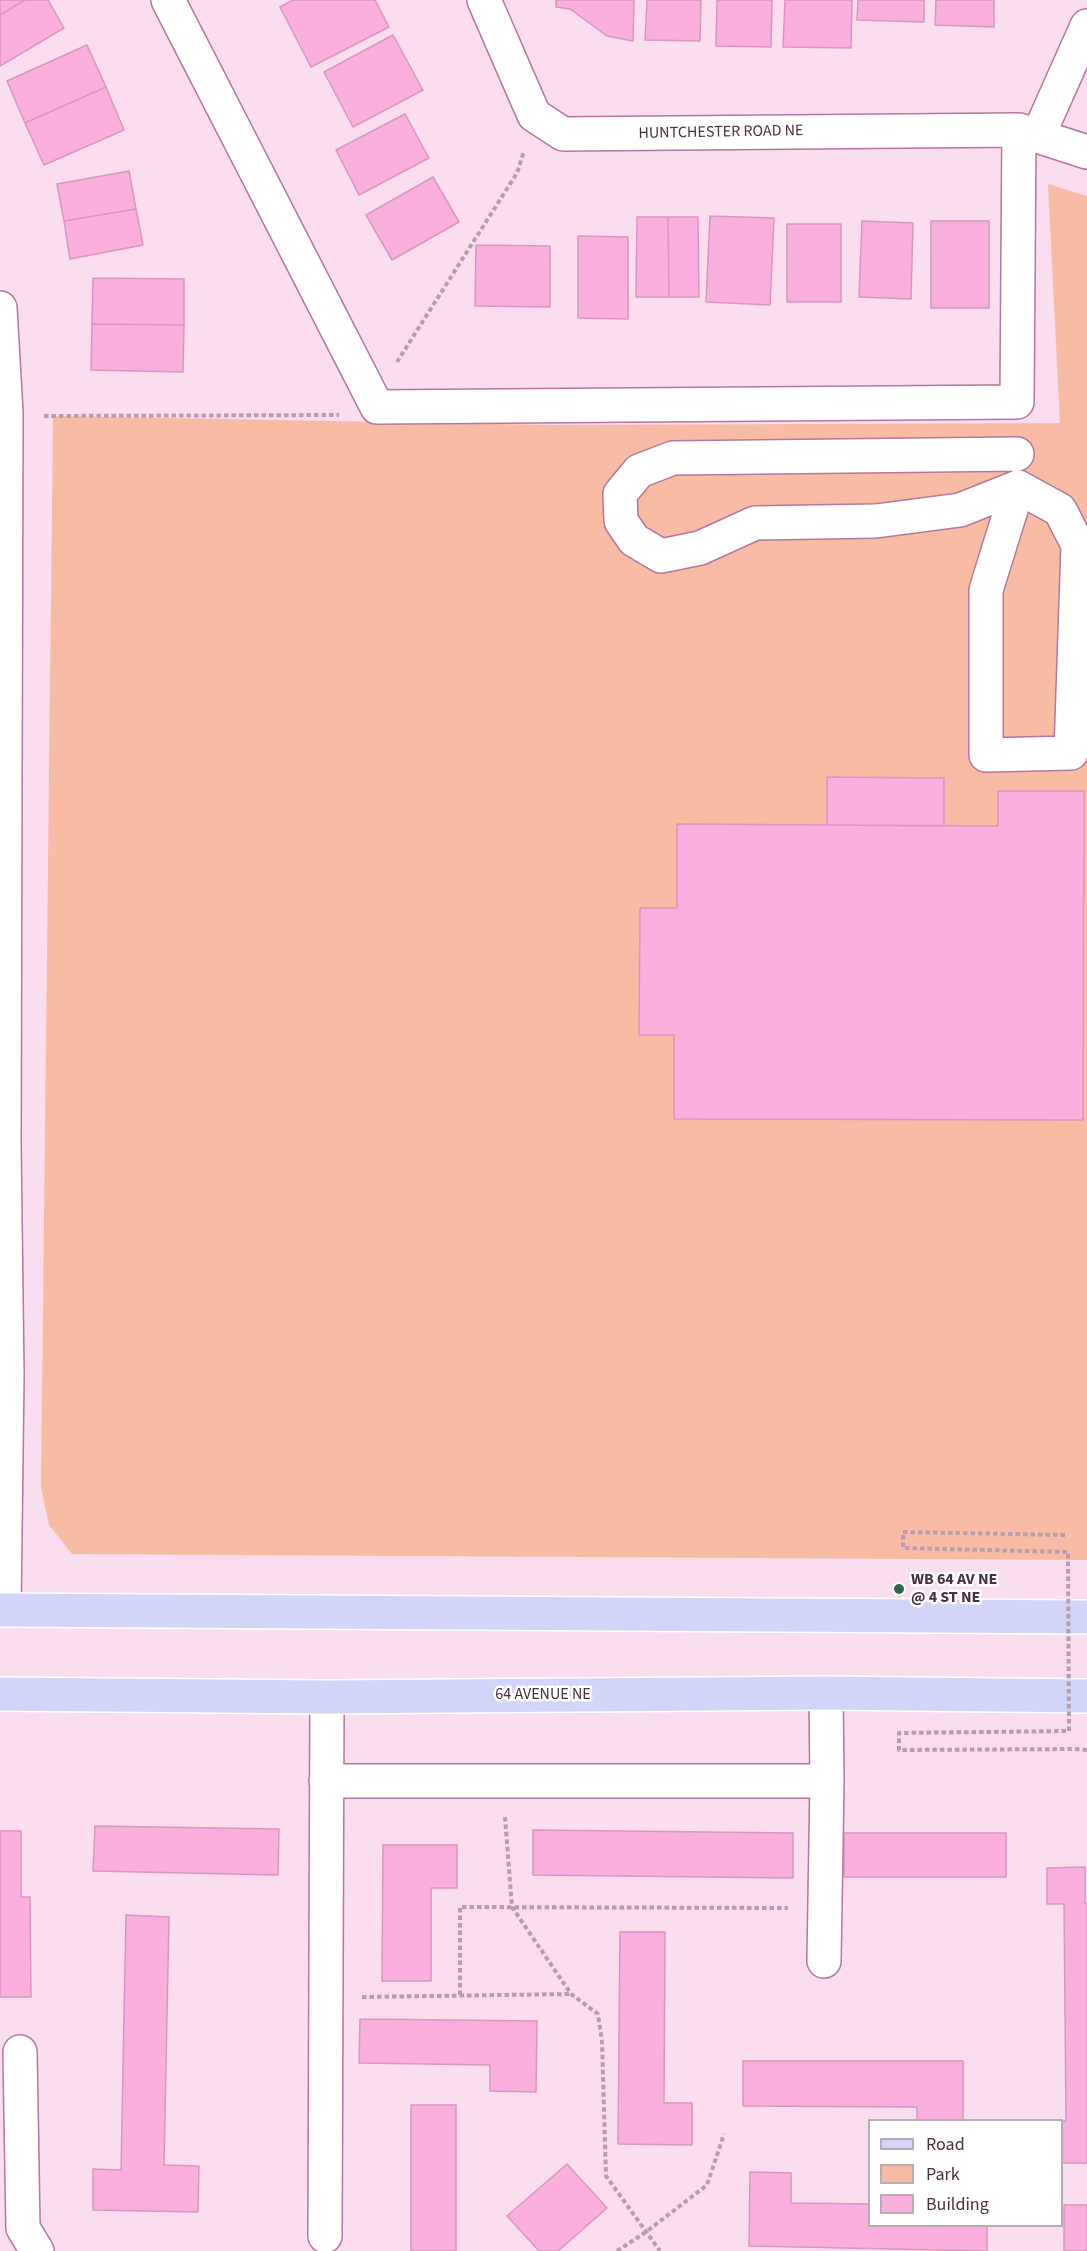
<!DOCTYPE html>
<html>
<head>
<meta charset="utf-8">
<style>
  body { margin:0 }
  #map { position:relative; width:1087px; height:2251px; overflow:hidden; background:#fadeef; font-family:"Source Sans 3",sans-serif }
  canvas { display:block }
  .legend { position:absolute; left:868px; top:2119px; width:195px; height:108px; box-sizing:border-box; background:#fff; border:2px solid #b7acb3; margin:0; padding:8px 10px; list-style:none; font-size:18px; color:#4a2f40 }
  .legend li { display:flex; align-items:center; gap:12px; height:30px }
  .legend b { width:30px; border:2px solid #b7acb3 }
</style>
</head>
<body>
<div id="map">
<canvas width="1087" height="2251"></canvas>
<ul class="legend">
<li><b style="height:8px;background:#d3d5f8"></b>Road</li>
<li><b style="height:16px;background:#f8bca5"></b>Park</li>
<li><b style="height:16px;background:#faafdf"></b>Building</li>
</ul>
</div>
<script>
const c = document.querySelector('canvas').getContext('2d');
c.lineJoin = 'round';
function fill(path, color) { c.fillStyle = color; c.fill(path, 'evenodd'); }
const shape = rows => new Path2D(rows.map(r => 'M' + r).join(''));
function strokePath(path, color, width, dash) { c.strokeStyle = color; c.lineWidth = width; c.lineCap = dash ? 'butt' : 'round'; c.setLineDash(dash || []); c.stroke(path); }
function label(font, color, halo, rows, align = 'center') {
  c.font = font + ' "Source Sans 3",sans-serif'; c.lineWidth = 5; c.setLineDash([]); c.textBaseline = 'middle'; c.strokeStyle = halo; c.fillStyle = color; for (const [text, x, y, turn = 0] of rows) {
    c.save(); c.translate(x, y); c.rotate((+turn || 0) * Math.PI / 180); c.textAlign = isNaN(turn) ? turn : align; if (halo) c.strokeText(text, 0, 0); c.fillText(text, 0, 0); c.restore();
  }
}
const green = shape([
  [1048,184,1087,196,1087,1560,72,1554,49,1525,41,1488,53,416,554,425,1060,423]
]);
const building = shape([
  [0,0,25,0,0,15,0,0],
  [25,0,48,0,64,28,0,66,0,15,25,0],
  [293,0,375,0,389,27,311,67,280,7,293,0],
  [556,0,634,0,633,41,607,36,570,9,556,7,556,0],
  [647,0,701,0,700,41,645,40,647,0],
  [717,0,772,0,771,47,716,46,717,0],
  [785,0,852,0,851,48,783,47,785,0],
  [858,0,924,0,924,22,857,20,858,0],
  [936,0,994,0,994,27,935,25,936,0],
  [393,35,423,90,353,127,324,72,393,35],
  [87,45,106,87,25,123,7,81,87,45],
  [106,87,124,130,44,165,25,123,106,87],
  [405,114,429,158,359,195,336,150,405,114],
  [129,171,136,209,64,221,57,184,129,171],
  [433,177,459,222,392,260,366,215,433,177],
  [136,209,143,245,70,259,64,221,136,209],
  [710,216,774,218,770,305,706,302,710,216],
  [637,217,668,217,669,297,636,297,637,217],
  [668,217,698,217,699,297,669,297,668,217],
  [862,221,913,223,911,299,859,297,862,221],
  [931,221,989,221,989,308,931,308,931,221],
  [787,224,841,224,841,302,787,302,787,224],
  [578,236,628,237,628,319,578,318,578,236],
  [476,245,550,246,550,307,475,306,476,245],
  [93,278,184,279,184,325,92,324,93,278],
  [92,324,184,325,183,372,91,370,92,324],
  [827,777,944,778,944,826,827,825,827,777],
  [998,791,1084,791,1083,1120,674,1119,674,1035,639,1035,640,908,677,908,677,824,998,826,998,791],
  [95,1826,279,1829,278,1875,93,1871,95,1826],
  [533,1830,793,1833,793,1878,533,1875,533,1830],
  [0,1831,21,1831,21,1897,30,1897,31,1997,0,1997,0,1831],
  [844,1833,1006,1833,1006,1877,844,1877,844,1833],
  [383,1845,457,1845,457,1888,431,1888,431,1981,382,1981,383,1845],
  [1085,1867,1085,1903,1087,1903,1087,2163,1062,2163,1062,2121,1066,2121,1064,1904,1047,1904,1047,1868,1085,1867],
  [126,1915,169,1917,164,2165,199,2166,198,2212,93,2210,93,2169,121,2170,126,1915],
  [620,1932,665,1932,664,2103,692,2103,692,2145,618,2144,620,1932],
  [360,2019,537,2021,536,2092,490,2091,490,2065,359,2063,360,2019],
  [743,2061,963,2061,963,2120,917,2120,917,2107,743,2106,743,2061],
  [411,2105,456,2105,456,2251,411,2251,411,2105],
  [567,2164,607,2208,558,2251,539,2251,507,2216,567,2164],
  [750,2172,791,2173,791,2203,870,2204,870,2226,987,2226,987,2251,749,2246,750,2172],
  [1064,2205,1087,2205,1087,2251,1064,2251,1064,2205]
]);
const path = shape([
  [397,362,517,173,524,151],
  [44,416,339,415],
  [1075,1749,1087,1750],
  [505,1817,512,1907,571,1994,598,2014,602,2042,606,2176,660,2251],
  [460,1995,460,1907,788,1908],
  [362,1997,571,1994],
  [617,2251,646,2232,707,2185,724,2134]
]);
const minor = shape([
  [168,0,377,407,1017,402,1019,130],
  [484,0,534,115,563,134,1019,130,1087,152],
  [1038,136,1087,26],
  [0,308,6,413,4,1144,7,1375,4,1610],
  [1017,454,673,458,639,471,620,494,621,521,634,540,661,556,700,548,755,523,876,521,960,510,1018,487],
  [1018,487,1060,510,1078,545,1071,753,986,755,986,590,1018,487],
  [326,1781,827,1781],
  [824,1961,827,1781,826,1693],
  [20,2052,23,2228,37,2251],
  [325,2236,327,1697]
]);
const major = shape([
  [0,1610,1087,1617],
  [0,1694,327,1697,826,1693,1087,1696]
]);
const pathBridge = shape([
  [1065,1535,903,1532,903,1548,1068,1552,1069,1731,899,1733,899,1750,1075,1749]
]);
const markers = [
  [899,1589,6,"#30664c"]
];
const streetNames = [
  ["HUNTCHESTER ROAD NE",721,133,-1],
  ["64 AVENUE NE",543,1695]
];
const poiNames = [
  ["WB 64 AV NE",911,1580],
  ["@ 4 ST NE",911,1598]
];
fill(green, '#f8bca5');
fill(building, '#faafdf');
strokePath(building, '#d897c1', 1.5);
strokePath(minor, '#b5769f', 36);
strokePath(major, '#fff', 36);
strokePath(path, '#b99dae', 4, [4.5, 3]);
strokePath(minor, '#fff', 33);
strokePath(major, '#d3d5f8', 33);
strokePath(pathBridge, '#b99dae', 4, [4.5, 3]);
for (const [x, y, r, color] of markers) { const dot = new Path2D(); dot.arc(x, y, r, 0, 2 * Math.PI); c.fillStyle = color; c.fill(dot); strokePath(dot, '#fff', 2); }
label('16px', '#4a2f40', '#fff', streetNames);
label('bold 16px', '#4a2f40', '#fff', poiNames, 'left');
</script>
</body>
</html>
